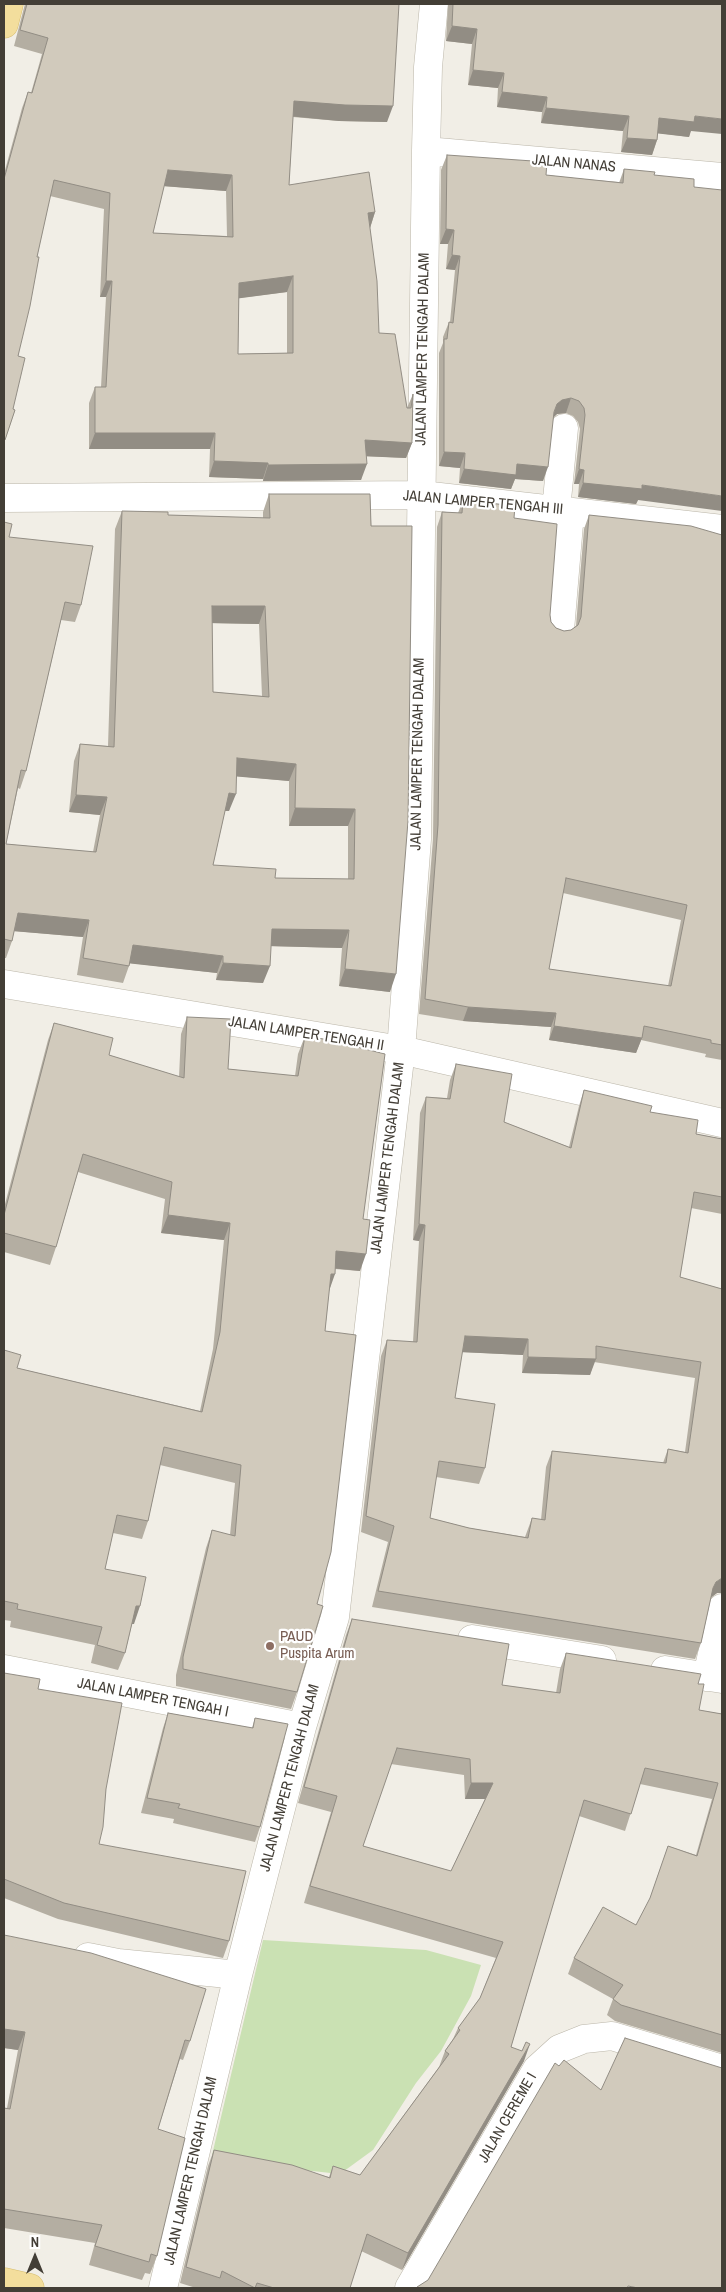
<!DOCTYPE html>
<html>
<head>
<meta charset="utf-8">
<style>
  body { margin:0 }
  #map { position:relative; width:726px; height:2292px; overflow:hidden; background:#f1eee6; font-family:"Archivo Narrow",sans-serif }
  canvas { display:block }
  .frame { position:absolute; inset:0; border:5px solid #433e36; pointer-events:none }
  .north { position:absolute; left:10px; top:2232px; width:50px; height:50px; -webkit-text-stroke:4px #fff; paint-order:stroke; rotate:0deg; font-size:14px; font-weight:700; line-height:20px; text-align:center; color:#433e36 }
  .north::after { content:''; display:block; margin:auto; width:18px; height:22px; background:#433e36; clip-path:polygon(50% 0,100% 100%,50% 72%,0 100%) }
</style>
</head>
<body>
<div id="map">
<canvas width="726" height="2292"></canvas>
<div class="frame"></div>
<div class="north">N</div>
</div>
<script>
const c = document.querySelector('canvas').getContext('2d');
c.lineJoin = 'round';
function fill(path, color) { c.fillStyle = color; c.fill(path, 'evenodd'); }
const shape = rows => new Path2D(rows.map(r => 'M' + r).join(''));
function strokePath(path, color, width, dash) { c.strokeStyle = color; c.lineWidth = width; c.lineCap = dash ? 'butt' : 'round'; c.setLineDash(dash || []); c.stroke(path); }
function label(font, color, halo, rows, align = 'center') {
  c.font = font + ' "Archivo Narrow",sans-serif'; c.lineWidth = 4.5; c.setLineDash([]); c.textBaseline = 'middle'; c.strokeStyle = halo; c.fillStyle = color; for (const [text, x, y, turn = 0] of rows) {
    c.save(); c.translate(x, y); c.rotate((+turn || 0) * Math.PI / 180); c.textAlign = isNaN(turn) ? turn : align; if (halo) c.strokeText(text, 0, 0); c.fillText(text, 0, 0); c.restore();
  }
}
const green = shape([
  [263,1940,426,1950,481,1965,471,1996,441,2051,416,2083,373,2150,340,2174,247,2164,212,2155]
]);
const minor = shape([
  [426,151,722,177],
  [4,498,422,495,722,529],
  [556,510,564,428],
  [560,630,570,512],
  [4,984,401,1050,722,1123],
  [472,1639,602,1660],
  [4,1669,302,1727],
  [665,1670,722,1679],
  [707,1677,722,1608],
  [88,1957,118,1963,238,1975],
  [163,2288,238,1975,302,1727,335,1617,401,1050,417,839,426,151,428,67,434,4],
  [409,2288,537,2069,559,2049,584,2039,612,2036,722,2069]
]);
const major = shape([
  [4,24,9,4],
  [4,2282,30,2288]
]);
const wall = shape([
  [25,4,399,4,387,122,339,121,293,117,289,185,375,212,370,228,379,333,407,408,413,394,412,443,406,458,366,456,361,480,263,481,263,479,209,477,210,449,89,449,89,403,95,387,101,387,106,297,100,297,104,209,50,196,37,257,18,356,13,409,15,410,4,443,4,174,22,108,28,92,31,93,42,54,14,46],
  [164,186,226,191,227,236,153,233],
  [287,292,287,353,238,354,239,298],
  [448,4,722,4,689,137,658,133,657,140,652,155,621,152,623,131,541,123,542,112,497,107,498,88,468,85,472,44,446,41],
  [447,155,546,175,619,183,624,169,638,500,636,504,578,497,579,484,574,484,580,429,578,422,573,416,566,413,557,414,553,417,543,481,515,479,511,489,459,483,460,468,439,466,439,353,443,343,443,337,449,322,450,322,455,270,446,269,448,244,440,244,441,170],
  [269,494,370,494,390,992,339,986,342,948,271,946,263,983,216,980,217,973,130,963,123,983,77,975,83,937,14,931,12,941,6,958,4,958,4,522,9,537,81,605,75,622,61,620,26,771,20,789,18,788,6,844,93,852,100,815,69,812,74,761,80,744,108,746,115,529,122,511,168,515,263,518,263,512],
  [212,623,259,624,262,696,213,692],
  [236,776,289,781,289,826,348,826,348,879,275,878,213,865,225,811,229,811],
  [463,500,514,518,550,615,551,622,556,628,564,631,571,630,576,626,584,529,589,515,722,535,722,1060,705,1057,706,1054,641,1040,636,1053,549,1040,551,1027,463,1021,419,1014,433,839,437,527,442,512,458,513],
  [563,893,681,920,668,986,549,969],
  [187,1017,228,1069,295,1076,298,1054,305,1036,353,1046,363,1219,360,1271,335,1269,329,1291,325,1331,317,1604,297,1692,291,1709,176,1686,176,1675,206,1548,212,1530,230,1535,235,1483,160,1465,148,1521,142,1539,113,1533,105,1569,134,1624,132,1624,125,1653,118,1670,91,1663,95,1645,10,1627,11,1621,4,1620,4,1350,17,1368,200,1411,213,1349,224,1240,161,1233,165,1199,78,1172,56,1247,50,1265,4,1252,4,1208,48,1040,54,1023,109,1055,179,1077,181,1034],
  [456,1064,504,1122,569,1147,579,1106,584,1090,650,1112,696,1134,722,1139,722,1214,691,1208,680,1277,722,1289,717,1593,711,1598,701,1643,695,1659,372,1607,388,1542,361,1532,381,1356,387,1340,413,1342,419,1241,413,1240,420,1113,426,1097,447,1098,450,1080],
  [462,1352,523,1355,522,1373,590,1375,594,1362,695,1378,685,1452,668,1449,663,1463,552,1451,546,1467,541,1520,532,1518,525,1537,469,1528,430,1518,436,1477,479,1484,485,1468,455,1398],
  [352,1619,502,1685,556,1693,560,1669,566,1653,698,1684,699,1710,722,1714,722,2053,615,2021,607,2015,613,1999,568,1974,574,1958,636,1925,649,1901,668,1846,696,1855,712,1799,640,1784,625,1831,579,1816,511,2047,524,2061,402,2270,361,2251,350,2288,218,2288,216,2287,216,2288,196,2288,180,2283,208,2166,214,2150,329,2177,333,2166,360,2175,439,2067,445,2051,453,2039,458,2028,480,1998,496,1958,304,1903,331,1812,298,1803,346,1635],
  [391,1764,464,1775,465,1799,485,1799,451,1871,363,1846],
  [4,1673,38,1689,106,1789,99,1844,229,1941,223,1958,58,1919,4,1898],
  [168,1713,252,1728,255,1718,260,1827,255,1842,173,1823,174,1819,141,1813,163,1728],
  [4,1935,190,2041,183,2060,180,2059,158,2129,157,2256,150,2274,145,2273,142,2280,89,2265,95,2243,4,2228,4,2108,7,2108,18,2050,4,2048]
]);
const shadedWall = shape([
  [452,26,477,29,472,44,446,41],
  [473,70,504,73,498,88,468,85],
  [502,92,547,97,542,112,497,107],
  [294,101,393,106,387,122,339,121,288,116],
  [546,108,629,116,623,131,541,123],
  [695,116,722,119,722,134,691,131,689,137,654,133,659,118],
  [627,138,657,140,652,155,621,152],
  [168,170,232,175,226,191,162,186],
  [375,212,370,228,368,213],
  [446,229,454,230,448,244,440,244],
  [452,255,460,256,455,270,446,269],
  [293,276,287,292,234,299,239,283],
  [106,281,112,281,106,297,100,297],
  [571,398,566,413,557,414,552,419,557,404,562,400],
  [95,433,215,433,210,449,89,449],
  [365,440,412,443,406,458,359,456],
  [444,452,465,453,460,468,439,466],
  [214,461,268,463,263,479,209,477],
  [367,464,361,480,263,481,268,465],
  [517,464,548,467,543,481,515,479,511,489,459,483,464,469],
  [579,469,584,470,579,484,574,484],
  [583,483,642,485,722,496,722,511,638,500,636,504,578,497],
  [212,606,265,606,259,624,206,623],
  [237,758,296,764,289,781,231,776],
  [229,793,236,794,229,811,222,811],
  [76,795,107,797,100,815,69,812],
  [295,808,355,809,348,826,289,826],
  [18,913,89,920,83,937,12,931],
  [272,929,349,930,342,948,266,946],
  [133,945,223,956,217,973,126,963],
  [223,963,270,966,263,983,216,980],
  [345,969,396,974,390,992,339,986],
  [468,1007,556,1013,551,1027,463,1021],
  [554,1026,642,1038,636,1053,549,1040],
  [168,1215,230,1223,224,1240,161,1233],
  [419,1224,425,1225,419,1241,413,1240],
  [336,1251,366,1254,360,1271,330,1268],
  [331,1274,335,1274,329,1291],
  [465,1336,528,1339,523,1355,459,1352],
  [528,1357,596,1359,590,1375,522,1373],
  [722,1578,722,1593,717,1593,710,1598,713,1588,716,1582],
  [136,1606,140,1606,134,1624,130,1624],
  [471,1783,493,1783,487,1799,465,1799],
  [4,2029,25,2032,18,2050,4,2048],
  [530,2044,524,2061,402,2270,408,2253]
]);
const building = shape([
  [27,4,399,4,393,106,345,105,294,101,289,185,369,172,375,212,368,213,377,281,379,333,395,334,407,408,411,408,413,394,412,443,365,440,367,464,268,465,268,463,214,461,215,433,95,433,95,387,106,387,112,281,106,281,110,193,54,180,37,257,39,257,30,306,18,356,25,358,13,409,15,410,5,440,4,439,4,179,28,92,32,93,48,38,20,30,27,4],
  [168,170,232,175,233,237,153,233,168,170],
  [293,276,293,353,238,354,239,283,293,276],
  [453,4,722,4,722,119,695,116,694,122,659,118,657,140,627,138,629,116,546,108,547,97,502,92,504,73,473,70,477,29,452,26,453,4],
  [447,155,547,162,546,175,623,183,624,169,655,172,654,175,694,179,694,187,722,190,722,496,642,485,642,489,583,483,584,470,579,469,585,415,584,408,579,401,571,398,562,400,557,404,554,412,548,467,517,464,516,475,464,469,465,453,444,452,444,339,447,339,449,322,453,323,460,256,452,255,454,230,446,229,447,155],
  [269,494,370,494,371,526,412,526,408,821,396,974,345,969,349,930,272,929,270,966,223,963,223,956,133,945,129,966,83,958,89,920,18,913,12,941,4,939,4,522,12,524,9,537,93,546,81,605,65,602,26,771,21,770,6,844,96,852,107,797,76,795,80,744,114,747,122,511,168,512,168,515,270,518,269,494],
  [212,606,265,606,269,697,213,692,212,606],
  [237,758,296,764,295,808,355,809,354,879,275,878,276,869,213,865,229,793,236,794,237,758],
  [463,500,515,506,514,518,557,524,550,615,551,622,556,628,564,631,571,630,578,625,581,617,589,515,691,526,722,535,722,1045,711,1043,711,1040,644,1026,642,1038,554,1026,556,1013,468,1007,425,999,438,825,442,512,462,513,463,500],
  [566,878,687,905,671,986,549,969,566,878],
  [187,1017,231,1019,228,1069,298,1076,305,1036,354,1044,353,1046,385,1054,363,1219,370,1220,366,1254,336,1251,335,1274,331,1274,325,1331,356,1335,331,1552,317,1604,323,1606,297,1692,183,1669,183,1657,212,1530,235,1536,241,1465,164,1447,148,1521,117,1515,105,1569,146,1577,140,1606,136,1606,125,1653,97,1645,102,1627,17,1609,18,1604,4,1601,4,1350,21,1355,17,1368,202,1412,220,1332,230,1223,168,1215,172,1182,83,1154,56,1247,4,1233,4,1215,54,1023,113,1038,109,1055,184,1078,187,1017],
  [456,1064,512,1074,504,1122,571,1148,584,1090,652,1106,650,1112,698,1120,696,1134,722,1139,722,1197,694,1192,680,1277,722,1289,722,1578,716,1582,713,1588,701,1643,378,1591,394,1526,366,1516,387,1340,417,1342,425,1225,419,1224,426,1097,450,1099,456,1064],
  [465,1336,528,1339,528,1357,596,1359,596,1346,701,1362,688,1453,668,1449,666,1463,552,1451,545,1520,532,1518,528,1538,469,1528,430,1518,439,1461,485,1468,495,1404,455,1398,465,1336],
  [352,1619,509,1644,502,1685,560,1693,566,1653,701,1674,698,1684,704,1684,699,1710,722,1714,722,2035,621,2005,613,1999,623,1985,574,1958,603,1907,636,1925,650,1898,668,1846,697,1856,718,1783,645,1768,631,1814,584,1800,511,2047,522,2051,526,2042,530,2044,408,2253,367,2234,350,2288,274,2288,257,2283,255,2288,222,2271,220,2278,186,2267,214,2150,292,2165,330,2178,333,2166,360,2175,449,2054,445,2051,460,2030,458,2028,480,1998,503,1942,310,1886,337,1796,304,1787,352,1619],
  [397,1748,470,1759,471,1783,493,1783,451,1871,363,1846,397,1748],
  [4,1673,40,1679,38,1689,122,1703,106,1789,103,1827,99,1844,246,1871,229,1941,64,1903,4,1879,4,1673],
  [168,1713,253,1728,255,1718,288,1724,260,1827,178,1808,180,1804,147,1798,168,1713],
  [4,1935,14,1937,91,1953,206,1989,190,2041,185,2040,158,2129,185,2138,157,2256,151,2254,149,2262,95,2246,102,2225,4,2209,4,2108,10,2109,25,2032,4,2029,4,1935],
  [625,2038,722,2068,722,2288,638,2288,628,2286,627,2288,416,2288,417,2287,428,2280,555,2063,559,2066,564,2060,601,2090,625,2038]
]);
const markers = [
  [270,1646,5,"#8d6e63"]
];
const streetNames = [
  ["JALAN NANAS",574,164,5],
  ["JALAN LAMPER TENGAH DALAM",423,349,-89],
  ["JALAN LAMPER TENGAH III",483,503,5],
  ["JALAN LAMPER TENGAH DALAM",418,754,-89],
  ["JALAN LAMPER TENGAH II",306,1034,9],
  ["JALAN LAMPER TENGAH DALAM",388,1158,-83],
  ["JALAN LAMPER TENGAH I",153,1698,11],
  ["JALAN LAMPER TENGAH DALAM",290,1778,-75],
  ["JALAN CEREME I",508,2118,-60],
  ["JALAN LAMPER TENGAH DALAM",191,2171,-77]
];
const educationNames = [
  ["PAUD",280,1637],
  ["Puspita Arum",280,1654]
];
fill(green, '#cae1b3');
strokePath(minor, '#bbb6a9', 29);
strokePath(major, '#d5bc6f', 29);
strokePath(minor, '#fff', 28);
strokePath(major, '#f3de9d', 28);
fill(wall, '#b4aea2');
fill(shadedWall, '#928d84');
fill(building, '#d1cabc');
strokePath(building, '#928d84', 1);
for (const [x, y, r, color] of markers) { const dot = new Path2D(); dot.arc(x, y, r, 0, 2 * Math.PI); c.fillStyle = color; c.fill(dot); strokePath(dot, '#fff', 2); }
label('15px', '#433e36', '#fff', streetNames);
label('15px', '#785e54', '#fff', educationNames, 'left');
</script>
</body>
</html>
